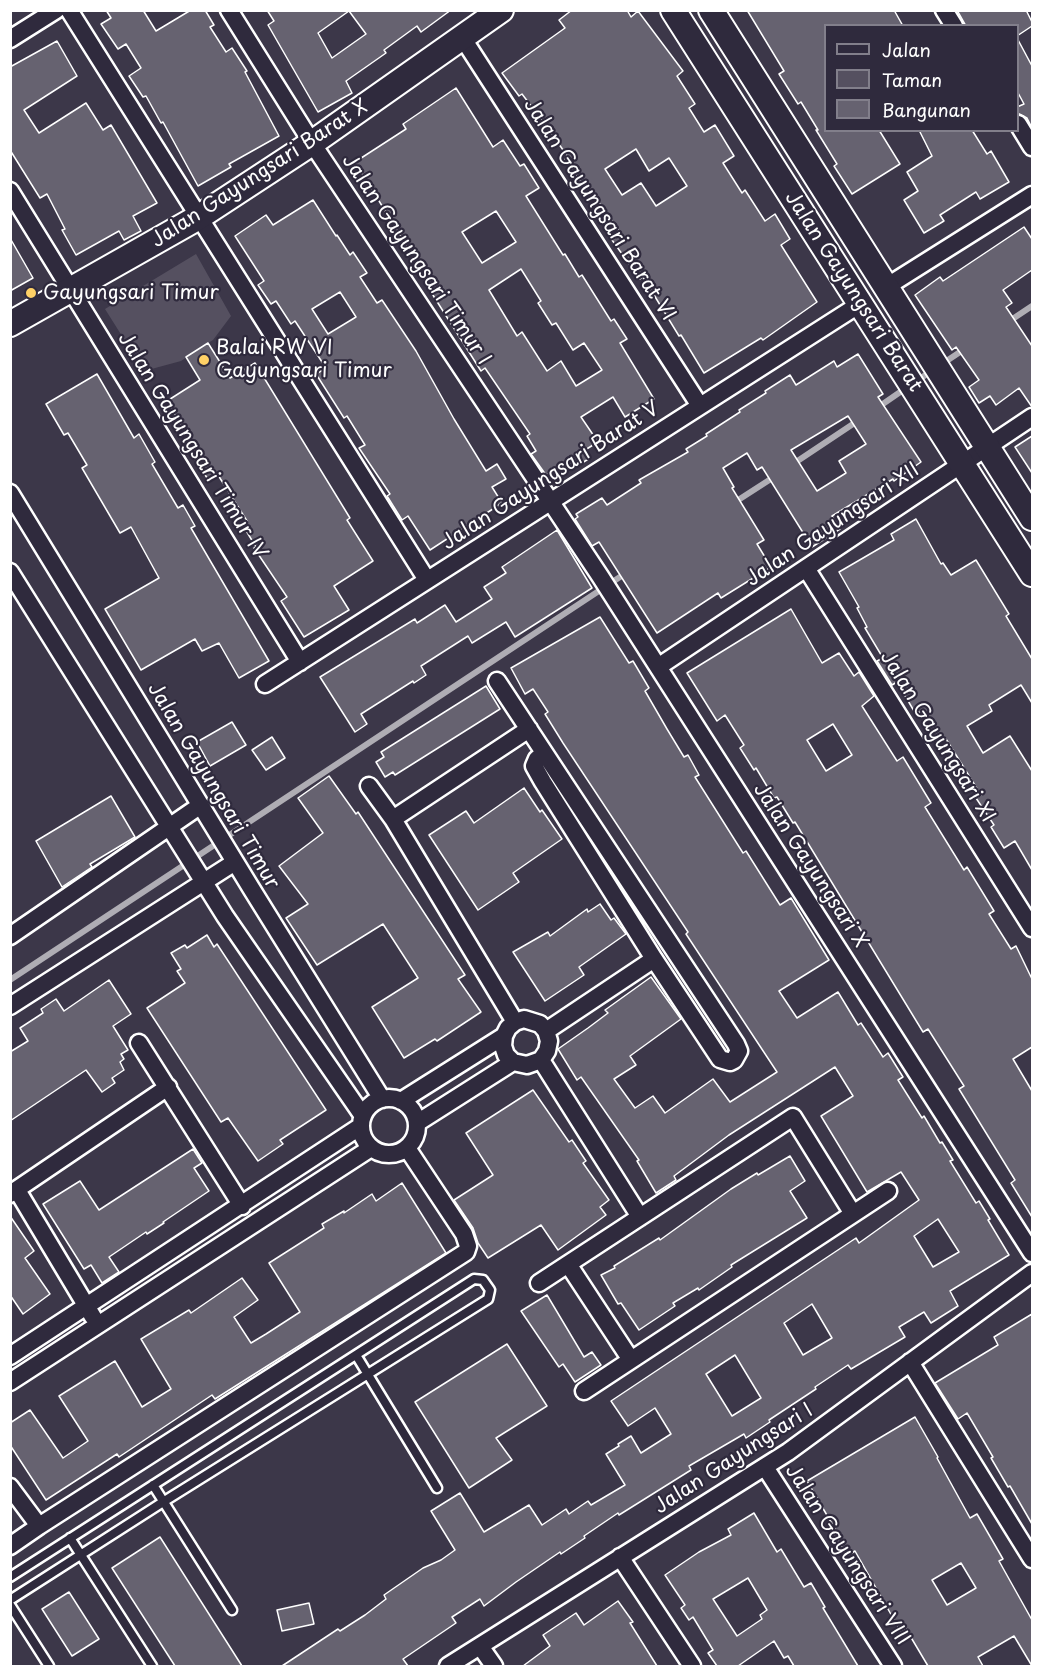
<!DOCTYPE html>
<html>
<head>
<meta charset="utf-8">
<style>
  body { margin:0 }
  #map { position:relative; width:1043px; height:1677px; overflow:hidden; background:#3c3749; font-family:"Playpen Sans",sans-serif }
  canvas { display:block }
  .frame { position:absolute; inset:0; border:12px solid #fff; pointer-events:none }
  .legend { position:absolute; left:824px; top:24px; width:195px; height:108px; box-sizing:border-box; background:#2f2a3d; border:2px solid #827f8b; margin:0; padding:8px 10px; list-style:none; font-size:18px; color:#fff }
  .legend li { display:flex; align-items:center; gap:12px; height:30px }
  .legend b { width:30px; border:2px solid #827f8b }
</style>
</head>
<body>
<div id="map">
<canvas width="1043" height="1677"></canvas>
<div class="frame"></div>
<ul class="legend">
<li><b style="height:8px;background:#2f2a3d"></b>Jalan</li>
<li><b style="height:16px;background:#555060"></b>Taman</li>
<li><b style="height:16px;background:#666270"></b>Bangunan</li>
</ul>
</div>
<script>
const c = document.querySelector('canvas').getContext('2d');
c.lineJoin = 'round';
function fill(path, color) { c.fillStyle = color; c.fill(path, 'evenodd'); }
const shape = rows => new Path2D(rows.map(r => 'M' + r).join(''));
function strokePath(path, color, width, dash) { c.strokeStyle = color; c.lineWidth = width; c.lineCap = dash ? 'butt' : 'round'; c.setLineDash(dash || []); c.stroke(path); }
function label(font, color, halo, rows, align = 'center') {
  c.font = font + ' "Playpen Sans",sans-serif'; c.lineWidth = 4.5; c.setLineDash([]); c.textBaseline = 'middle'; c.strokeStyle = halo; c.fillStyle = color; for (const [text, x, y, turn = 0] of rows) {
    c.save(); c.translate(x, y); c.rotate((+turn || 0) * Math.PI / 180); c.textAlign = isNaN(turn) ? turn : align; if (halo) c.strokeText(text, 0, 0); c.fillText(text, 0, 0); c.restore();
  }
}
const green = shape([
  [196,254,231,316,213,340,208,343,181,361,144,371,105,309]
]);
const stream = shape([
  [1008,322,1032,306],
  [942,364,966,348],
  [915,382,933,370],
  [877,408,906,388],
  [793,464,859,420],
  [732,504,777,475],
  [10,980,626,573]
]);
const building = shape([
  [106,10,143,10,156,31,191,10,205,10,214,25,210,27,226,52,232,48,247,71,245,72,279,136,229,164,231,167,198,186,163,122,161,123,146,96,143,97,129,76,141,68,126,44,118,49,101,24,111,18,106,10],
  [267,10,451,10,421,32,417,26,384,50,386,53,346,81,352,93,318,112,268,25,274,21,267,10],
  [349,11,366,34,332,58,318,33,349,11],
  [572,10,627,10,631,17,638,11,683,71,677,76,695,104,689,108,704,132,715,125,734,156,723,163,742,193,745,190,765,221,775,214,790,239,781,245,817,302,763,340,761,338,704,373,681,335,679,336,643,277,640,279,612,240,621,234,595,197,592,199,565,159,568,157,544,123,522,94,519,96,502,73,565,28,559,20,572,10],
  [636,149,649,171,669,158,687,186,656,206,641,183,622,195,605,169,636,149],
  [747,10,894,10,903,26,825,26,825,130,879,130,900,164,852,194,834,166,837,164,816,130,818,130,801,102,798,104,779,74,784,71,747,10],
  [957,10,1026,10,1032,22,1032,26,1017,36,1017,26,966,26,957,10],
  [1017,38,1032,66,1032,128,1027,118,1017,113,1017,107,1024,104,1017,91,1017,38],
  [57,41,77,76,24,110,39,133,86,103,103,130,111,125,157,203,133,216,141,231,124,240,119,231,76,255,62,230,65,229,47,194,40,198,10,150,10,67,57,41],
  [456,88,493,147,503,140,520,166,524,164,539,188,526,196,563,255,565,254,579,277,582,275,611,321,614,319,627,339,620,343,654,399,625,417,613,397,581,417,598,442,585,450,590,458,574,468,569,460,546,475,531,454,536,451,527,436,530,434,485,368,481,371,424,281,430,278,410,246,408,248,355,162,406,129,403,124,456,88],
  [496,211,516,242,482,263,462,232,496,211],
  [521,269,541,301,538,303,552,325,556,323,573,350,584,343,602,370,576,386,561,361,547,371,522,332,517,336,489,290,521,269],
  [919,130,972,130,987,154,991,151,1009,182,980,199,976,192,940,215,944,221,924,233,904,200,918,191,907,172,932,156,919,130],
  [313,200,336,236,337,235,350,255,353,252,367,273,360,277,377,303,382,300,416,351,454,419,486,471,497,464,506,479,492,487,502,503,430,550,408,516,402,520,387,496,390,494,359,448,365,445,347,416,344,418,316,374,326,368,295,321,291,324,276,301,271,304,258,285,264,281,235,236,266,215,273,225,313,200],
  [340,292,356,317,328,334,312,309,340,292],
  [1024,227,1032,239,1032,270,1003,290,1012,303,1006,307,1032,346,1032,407,1019,388,996,405,990,396,979,403,969,387,979,380,956,347,952,350,915,295,940,277,943,281,1024,227],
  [10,238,33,278,10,291,10,238],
  [208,343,230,378,255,363,350,518,347,520,373,561,334,586,349,610,304,637,281,601,287,597,254,548,256,547,242,524,247,521,218,475,209,481,191,453,196,450,167,401,200,380,186,357,208,343],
  [858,354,883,394,878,397,921,462,894,481,893,479,832,516,840,529,812,547,762,467,757,470,747,453,723,468,734,487,732,488,764,540,757,544,771,567,721,598,718,593,657,633,599,542,592,546,575,519,578,517,576,514,602,498,607,505,641,483,639,480,688,452,686,449,707,436,706,434,740,412,739,410,766,393,765,391,790,375,796,385,834,361,837,367,858,354],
  [848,416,866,444,839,461,846,473,817,491,791,450,848,416],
  [97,374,134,438,139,434,155,462,152,464,178,508,183,505,195,526,191,528,269,661,239,678,219,643,202,651,195,639,141,670,105,609,159,578,131,527,120,533,82,468,87,465,68,433,64,435,46,404,97,374],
  [1032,436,1032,473,1015,447,1032,436],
  [916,519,941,564,943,563,951,575,976,560,1009,614,1006,616,1032,659,1032,703,1021,685,989,705,992,711,967,726,983,753,1010,736,1032,771,1032,870,1015,841,1004,848,991,827,994,825,976,798,981,795,946,739,939,744,917,709,914,711,897,682,892,685,877,661,883,658,865,628,867,627,857,608,859,607,839,572,894,540,891,534,916,519],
  [557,530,592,588,515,637,506,622,472,643,468,636,421,666,426,675,414,683,413,681,361,714,367,724,355,732,320,677,415,619,417,623,445,605,456,622,492,599,484,587,506,573,502,567,557,530],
  [791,609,822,663,839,653,854,676,859,672,874,696,862,706,897,761,903,757,931,803,925,807,964,870,967,867,994,911,989,914,1011,949,1016,946,1032,979,1032,1047,1013,1059,1032,1091,1032,1217,1011,1183,1015,1180,959,1089,964,1086,928,1029,923,1032,795,822,793,823,777,797,774,798,756,768,754,770,740,748,744,745,725,715,717,721,687,673,791,609],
  [833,724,852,755,826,771,807,740,833,724],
  [600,617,629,663,633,661,649,688,645,691,667,729,684,757,688,755,699,775,695,777,743,853,746,851,780,905,791,898,829,960,779,991,797,1018,838,992,858,1025,861,1023,883,1057,888,1053,903,1077,898,1080,922,1118,924,1116,940,1143,942,1142,953,1160,950,1161,976,1203,979,1201,990,1219,988,1220,1009,1255,950,1291,958,1306,931,1323,924,1312,899,1327,905,1337,851,1369,848,1365,815,1387,816,1389,769,1420,770,1422,746,1438,744,1434,689,1466,691,1470,619,1515,618,1513,584,1536,585,1538,561,1554,560,1552,516,1582,484,1606,480,1599,452,1617,456,1623,403,1659,408,1666,282,1666,338,1629,340,1631,365,1615,386,1599,384,1595,423,1568,441,1560,455,1550,431,1511,460,1493,484,1532,529,1505,542,1525,566,1509,569,1514,588,1501,591,1505,625,1485,606,1454,619,1446,618,1444,631,1436,641,1453,671,1434,655,1408,628,1426,611,1401,856,1238,859,1243,919,1200,901,1172,867,1192,821,1116,853,1096,835,1067,729,1135,674,1176,676,1180,656,1193,637,1161,639,1160,581,1077,577,1080,558,1049,588,1028,608,1013,605,1010,651,977,681,1019,630,1056,636,1065,614,1079,635,1108,653,1096,665,1113,713,1079,730,1102,777,1072,686,934,688,932,563,743,545,714,548,712,533,689,525,694,511,668,600,617],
  [938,1219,959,1252,933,1267,914,1236,938,1219],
  [812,1304,832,1338,803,1355,784,1323,812,1304],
  [735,1355,761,1398,732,1416,706,1374,735,1355],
  [486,686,500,709,395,775,393,772,385,777,376,762,384,757,381,752,486,686],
  [232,722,246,745,210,766,197,742,232,722],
  [272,737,285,758,266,770,252,750,272,737],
  [329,776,356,814,358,812,465,975,458,979,481,1012,437,1041,435,1039,404,1058,372,1007,418,978,383,924,317,965,286,918,308,904,279,866,323,833,298,798,329,776],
  [524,788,540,812,542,810,562,839,513,873,519,882,478,910,429,835,466,811,474,823,524,788],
  [111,796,135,837,90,864,92,867,62,887,36,841,111,796],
  [600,904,611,920,614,918,626,934,579,967,584,975,545,1001,513,952,548,932,550,936,587,909,588,912,600,904],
  [207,935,214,947,217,944,326,1110,280,1140,283,1144,258,1161,228,1118,221,1122,147,1008,185,983,177,971,181,969,171,953,185,945,187,948,207,935],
  [109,980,131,1014,113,1026,128,1050,121,1054,124,1059,120,1062,124,1070,112,1078,115,1083,102,1092,86,1070,10,1121,10,1052,28,1041,20,1028,43,1013,41,1009,56,999,64,1011,109,980],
  [533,1090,569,1142,572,1140,586,1161,583,1163,609,1200,600,1207,606,1215,558,1250,541,1225,488,1258,478,1243,473,1228,454,1200,493,1175,466,1133,533,1090],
  [193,1149,202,1163,194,1168,209,1191,163,1222,164,1223,147,1234,146,1232,109,1257,119,1272,102,1283,91,1265,84,1269,43,1204,80,1181,99,1210,193,1149],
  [790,1156,805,1181,790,1191,807,1218,731,1265,732,1267,699,1290,698,1288,673,1303,675,1306,639,1330,621,1303,618,1304,601,1275,615,1268,614,1266,659,1238,660,1240,731,1189,757,1173,758,1175,790,1156],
  [402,1183,446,1253,215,1399,212,1395,119,1457,117,1454,46,1500,10,1445,10,1423,30,1410,63,1458,88,1441,59,1396,115,1361,142,1407,171,1389,141,1339,189,1310,191,1313,242,1278,258,1300,234,1317,251,1343,266,1334,300,1312,269,1263,324,1228,322,1224,344,1211,344,1213,372,1194,376,1201,402,1183],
  [10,1216,34,1251,25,1258,50,1294,23,1314,10,1295,10,1216],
  [547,1295,584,1357,592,1352,601,1365,575,1382,563,1364,559,1367,521,1311,547,1295],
  [1032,1314,1032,1524,1010,1486,1008,1487,991,1458,993,1457,967,1413,958,1419,935,1383,998,1345,994,1337,1032,1314],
  [507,1344,547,1406,496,1438,512,1460,469,1488,415,1402,507,1344],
  [915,1417,938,1457,937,1458,970,1518,977,1514,1003,1559,999,1561,1032,1620,1032,1666,1014,1636,978,1657,983,1666,928,1666,906,1629,901,1632,855,1551,847,1556,832,1531,835,1529,807,1481,915,1417],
  [961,1563,976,1588,947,1605,932,1580,961,1563],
  [754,1513,777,1552,781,1549,804,1587,811,1583,825,1607,823,1608,858,1666,794,1666,788,1656,784,1658,774,1641,738,1666,717,1666,708,1653,713,1650,693,1617,689,1620,681,1608,685,1605,665,1575,699,1552,731,1535,728,1529,754,1513],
  [748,1578,767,1610,760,1615,762,1619,737,1636,713,1599,748,1578],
  [160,1537,242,1666,175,1666,112,1568,160,1537],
  [69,1592,99,1639,72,1656,42,1609,69,1592],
  [618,1601,633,1622,630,1623,657,1666,523,1666,550,1646,543,1635,576,1613,584,1625,618,1601],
  [309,1603,314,1624,282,1631,277,1610,309,1603]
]);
const lane = shape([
  [356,1355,437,1488],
  [153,1485,232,1610],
  [70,1538,152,1666],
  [10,1577,474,1279,483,1280,490,1290,488,1299,163,1502,10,1600],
  [10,1605,49,1666]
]);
const street = shape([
  [69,10,427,580],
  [229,10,312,143,600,576,1032,1253],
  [944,10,954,26],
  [462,37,700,406],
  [10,39,56,10],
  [1018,124,1032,147],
  [10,191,300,662],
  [886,287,1032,195],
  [10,493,251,888,382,1099],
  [806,568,1032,928],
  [10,572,225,916,363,1116],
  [658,667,1032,417],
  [497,681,736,1044,739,1051,734,1060,730,1062,720,1059,654,959,543,782,534,766,537,759,544,753],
  [265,684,860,304],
  [369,786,393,819,515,1022],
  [393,819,529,729],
  [10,936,201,805],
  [10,1006,235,862],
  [546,1031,654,959],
  [139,1043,242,1206],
  [541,1060,640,1217],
  '361 1126a28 28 0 1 1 56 0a28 28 0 1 1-56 0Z',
  [401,1101,504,1036],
  [417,1123,513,1062,527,1065,541,1060,547,1051,549,1041,546,1031,540,1024,524,1019,515,1022,508,1028,504,1036,503,1046,506,1055,513,1062],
  [17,1190,93,1317],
  [10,1194,168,1087],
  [568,1264,631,1360],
  [539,1283,793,1117,853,1214],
  [10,1356,361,1126],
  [910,1362,1032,1559],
  [10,1382,371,1148],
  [584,1391,888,1191],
  [765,1467,893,1666],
  [10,1487,39,1526,466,1252,468,1246,464,1234,407,1148],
  [10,1546,39,1526],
  [620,1557,692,1666],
  [480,1646,494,1666],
  [448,1666,788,1452,1032,1273]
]);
const secondary = shape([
  [673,10,1032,574],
  [711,10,1032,518],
  [10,324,199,217,312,143,501,10]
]);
const markers = [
  [31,293,6,"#ffd166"],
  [204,360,6,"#ffd166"]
];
const streetNames = [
  ["Jalan Gayungsari Barat X",260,174,-33],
  ["Jalan Gayungsari Barat VI",599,210,57],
  ["Jalan Gayungsari Timur I",416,260,56],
  ["Jalan Gayungsari Barat",853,292,57],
  ["Jalan Gayungsari Timur IV",192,446,58],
  ["Jalan Gayungsari Barat V",551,476,-33],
  ["Jalan Gayungsari XII",833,525,-34],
  ["Jalan Gayungsari XI",937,737,58],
  ["Jalan Gayungsari Timur",213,786,59],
  ["Jalan Gayungsari X",810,866,57],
  ["Jalan Gayungsari I",734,1459,-33],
  ["Jalan Gayungsari VIII",847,1555,57]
];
const poiNames = [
  ["Gayungsari Timur",43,293],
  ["Balai RW VI",216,348],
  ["Gayungsari Timur",216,371]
];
fill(green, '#555060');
strokePath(stream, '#afadb4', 6);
fill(building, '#666270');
strokePath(building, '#fff', 1.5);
strokePath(lane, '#fff', 13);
strokePath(street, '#fff', 21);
strokePath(secondary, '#fff', 28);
strokePath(lane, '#2f2a3d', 8);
strokePath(street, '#2f2a3d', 16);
strokePath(secondary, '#2f2a3d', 24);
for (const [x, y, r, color] of markers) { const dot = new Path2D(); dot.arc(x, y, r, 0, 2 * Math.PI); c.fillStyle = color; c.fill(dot); strokePath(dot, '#2f2a3d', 2); }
label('20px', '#fff', '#2f2a3d', streetNames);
label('20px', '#fff', '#2f2a3d', poiNames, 'left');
</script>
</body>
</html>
